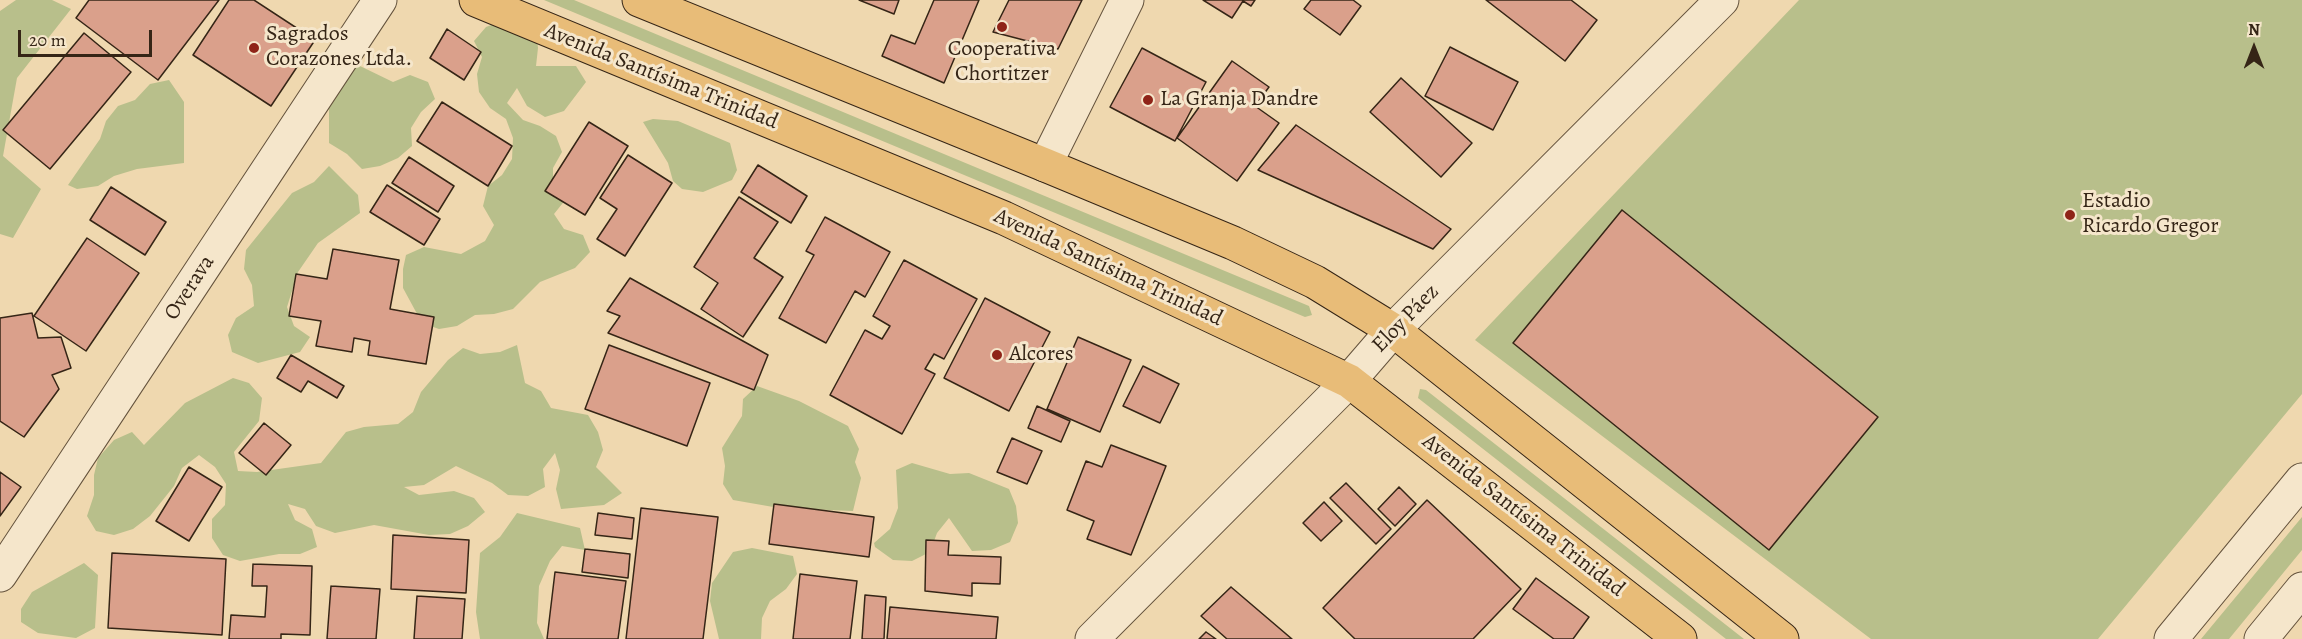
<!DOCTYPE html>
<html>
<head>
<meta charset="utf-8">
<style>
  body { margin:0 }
  #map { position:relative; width:2302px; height:639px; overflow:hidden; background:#efd8af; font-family:Alegreya,serif }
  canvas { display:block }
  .north { position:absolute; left:2224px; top:18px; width:60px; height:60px; -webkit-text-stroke:4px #f5e6cb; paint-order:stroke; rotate:0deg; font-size:16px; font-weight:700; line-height:24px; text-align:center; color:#352516 }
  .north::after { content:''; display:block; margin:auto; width:21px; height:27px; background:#352516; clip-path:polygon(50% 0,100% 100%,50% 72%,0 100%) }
  .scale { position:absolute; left:18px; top:30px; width:134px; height:27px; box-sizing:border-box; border:3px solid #352516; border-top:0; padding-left:8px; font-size:18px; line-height:21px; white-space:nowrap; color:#352516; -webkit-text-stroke:4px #f5e6cb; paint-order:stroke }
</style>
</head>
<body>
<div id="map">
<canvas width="2302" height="639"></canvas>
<div class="north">N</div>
<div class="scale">20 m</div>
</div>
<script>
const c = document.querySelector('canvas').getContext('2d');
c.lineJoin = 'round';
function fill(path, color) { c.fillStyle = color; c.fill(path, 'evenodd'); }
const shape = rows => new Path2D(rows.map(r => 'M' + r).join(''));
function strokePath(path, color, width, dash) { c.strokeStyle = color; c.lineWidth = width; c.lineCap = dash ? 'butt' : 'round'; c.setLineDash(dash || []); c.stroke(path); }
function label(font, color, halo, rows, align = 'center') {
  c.font = font + ' Alegreya,serif'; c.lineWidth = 6; c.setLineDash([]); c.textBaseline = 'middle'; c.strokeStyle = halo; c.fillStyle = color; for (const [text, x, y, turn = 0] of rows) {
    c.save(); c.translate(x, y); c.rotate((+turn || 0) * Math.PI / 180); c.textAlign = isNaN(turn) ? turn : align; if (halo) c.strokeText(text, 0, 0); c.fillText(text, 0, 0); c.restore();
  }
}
const green = shape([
  [16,0,52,0,71,9,17,78,3,156,41,189,13,238,0,234,0,11],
  [544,0,574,0,1309,306,1312,315,1305,317],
  [1799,0,2302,0,2302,394,2098,639,1871,639,1475,340],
  [502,21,536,31,538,48,536,66,576,66,586,82,564,111,545,117,527,106,517,88,507,103,523,120,540,126,556,136,562,152,553,168,553,186,566,199,554,214,564,229,583,235,590,252,575,268,540,282,513,309,494,314,475,315,457,326,439,329,422,323,403,288,403,269,406,255,424,247,461,254,485,241,494,225,483,206,488,186,502,175,512,159,513,138,506,119,490,108,479,92,477,74,482,57,474,41,486,27],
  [360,66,393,82,410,75,428,82,435,99,421,112,411,128,412,146,398,158,380,166,362,169,347,154,329,143,329,103,339,67],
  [169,80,184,102,184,163,137,169,114,176,98,186,77,189,68,185,100,139,106,121,118,106,135,100,150,84],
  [653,119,678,121,730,143,737,170,732,180,703,192,682,189,673,181,668,163,643,122],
  [329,166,358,195,360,213,318,243,298,272,287,307,294,326,310,337,300,352,258,363,232,352,228,335,236,318,254,306,252,285,244,269,246,250,292,193,314,182],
  [517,345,525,383,541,391,551,408,588,415,598,432,603,450,596,467,622,493,604,505,561,509,556,489,560,470,555,453,543,469,545,487,528,496,508,495,492,483,456,466,424,485,404,487,419,495,454,491,474,498,485,512,468,526,450,534,429,535,374,525,335,533,316,526,305,509,288,504,295,520,312,529,317,547,300,554,279,554,240,561,223,555,212,538,212,519,225,505,226,484,215,467,199,455,182,468,174,486,150,516,133,529,114,535,96,531,87,516,94,495,94,475,98,458,114,440,132,432,144,445,185,403,233,378,249,383,262,398,259,421,234,452,238,471,257,472,321,463,346,432,364,427,398,424,413,412,421,392,448,360,463,348,480,354,500,352],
  [757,386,799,401,848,426,859,449,855,462,861,478,853,511,779,508,733,500,723,484,725,466,722,448,742,416,743,399],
  [1420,389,1426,390,1744,639,1726,639,1418,398],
  [912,463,950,474,969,473,1009,489,1016,506,1018,523,1010,542,991,550,972,551,949,518,937,533,930,552,912,561,893,560,875,547,874,543,890,529,898,508,896,470],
  [517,513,580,528,585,550,562,546,550,561,539,586,537,623,544,639,480,639,476,612,480,553,500,537],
  [2302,517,2302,550,2229,639,2201,639],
  [752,548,793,556,797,574,786,589,770,601,762,618,761,639,719,639,710,601,712,583,733,552],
  [84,563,98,575,95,628,76,638,38,633,21,622,21,609,32,592]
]);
const building = shape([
  [89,0,219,0,158,80,76,18,89,0],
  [229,0,254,0,315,40,271,106,193,55,229,0],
  [859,0,899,0,894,14,859,0],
  [934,0,979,0,944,83,882,56,891,35,915,44,934,0],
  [1009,0,1082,0,1058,49,993,32,1009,0],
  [1203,0,1255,0,1251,6,1243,1,1232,18,1203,0],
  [1311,0,1353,0,1361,6,1340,35,1304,9,1311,0],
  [1486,0,1571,0,1597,20,1565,61,1486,0],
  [447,29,481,52,464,80,430,58,447,29],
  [84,33,131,72,50,169,3,130,84,33],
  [1450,47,1518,82,1493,130,1425,96,1450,47],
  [1142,48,1206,82,1175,141,1110,107,1142,48],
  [1232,61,1269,87,1255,106,1279,123,1237,181,1177,138,1232,61],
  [1401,78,1472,143,1441,177,1370,112,1401,78],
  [442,102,512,146,488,186,417,141,442,102],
  [589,122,628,146,585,215,545,191,589,122],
  [1296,125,1451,229,1433,249,1258,170,1296,125],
  [628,155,672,183,625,256,597,239,617,209,600,198,628,155],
  [409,157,454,186,438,212,392,183,409,157],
  [758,165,807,196,791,223,741,192,758,165],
  [387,185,440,219,424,245,370,212,387,185],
  [111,187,166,222,145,255,90,220,111,187],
  [739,197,778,222,754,258,783,277,743,337,701,309,718,283,694,267,739,197],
  [1622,210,1878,417,1769,550,1513,343,1622,210],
  [825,217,890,252,865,297,855,291,826,343,779,318,814,255,806,251,825,217],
  [87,238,139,273,86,351,34,316,87,238],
  [333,249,399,260,390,309,434,317,426,364,368,355,370,341,354,338,352,352,316,346,321,321,289,316,296,274,327,279,333,249],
  [904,260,977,299,944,359,934,354,925,369,935,374,902,434,830,395,865,330,882,339,890,326,873,316,904,260],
  [630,278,768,355,754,390,608,333,620,316,607,311,630,278],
  [985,298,1050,332,1009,411,944,378,985,298],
  [32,313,38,338,61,337,71,368,52,375,59,389,24,437,0,421,0,318,32,313],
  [1078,337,1131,360,1100,432,1047,409,1078,337],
  [609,345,710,383,687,446,585,409,609,345],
  [291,355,344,386,337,398,308,381,301,392,277,378,291,355],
  [1143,366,1179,384,1160,423,1123,406,1143,366],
  [1037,406,1070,421,1061,442,1028,428,1037,406],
  [264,423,291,445,266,475,239,453,264,423],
  [1012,438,1042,451,1027,484,997,472,1012,438],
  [1111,445,1166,466,1131,555,1087,539,1094,521,1067,510,1086,461,1102,467,1111,445],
  [189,467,222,487,189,541,156,521,189,467],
  [0,472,21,487,0,516,0,472],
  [1346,483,1391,529,1376,544,1330,498,1346,483],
  [1399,487,1416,504,1395,526,1378,509,1399,487],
  [1427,500,1521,589,1473,639,1355,639,1323,608,1427,500],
  [1324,502,1342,521,1321,541,1303,523,1324,502],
  [774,504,874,517,869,557,769,544,774,504],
  [641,508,718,517,703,639,626,639,641,508],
  [598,513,634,518,632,539,595,535,598,513],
  [393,535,469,540,466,593,391,589,393,535],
  [926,540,949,541,948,555,1001,557,1000,584,972,583,972,596,925,591,926,540],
  [585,549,630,554,628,578,582,572,585,549],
  [112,553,226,559,222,635,108,628,112,553],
  [253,564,312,566,310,635,281,634,281,639,229,639,231,615,265,617,267,586,252,586,253,564],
  [555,572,626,581,618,639,547,639,555,572],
  [800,574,857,581,850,639,793,639,800,574],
  [1536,578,1589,617,1573,639,1554,639,1513,609,1536,578],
  [331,586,380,589,376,639,327,639,331,586],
  [1231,587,1292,639,1227,639,1201,616,1231,587],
  [865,595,886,597,884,639,862,639,865,595],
  [417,596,465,599,462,639,414,639,417,596],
  [890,607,998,617,996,639,887,639,890,607],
  [1206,632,1216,639,1199,639,1206,632]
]);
const minor = shape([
  [1045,165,1127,0],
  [0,575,380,0],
  [1092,639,1349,381,1393,330,1722,0],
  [2171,639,2302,480],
  [2261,639,2302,589]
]);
const primary = shape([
  [476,0,1004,218,1349,381,1680,639],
  [639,0,1045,165,1233,243,1315,282,1393,330,1782,639]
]);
const markers = [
  [1002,27,6,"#8f2418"],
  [254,48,6,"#8f2418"],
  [1148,100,6,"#8f2418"],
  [2070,215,6,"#8f2418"],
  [997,355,6,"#8f2418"]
];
const poiNames = [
  ["Sagrados",266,35],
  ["Corazones Ltda.",266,60],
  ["Cooperativa",1002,50,"center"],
  ["Chortitzer",1002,75,"center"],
  ["La Granja Dandre",1160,100],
  ["Estadio",2082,202],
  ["Ricardo Gregor",2082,227],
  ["Alcores",1009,355]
];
const streetNames = [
  ["Avenida Santísima Trinidad",661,77,22],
  ["Avenida Santísima Trinidad",1108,268,25],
  ["Overava",190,288,-57],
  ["Eloy Páez",1406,319,-46],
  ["Avenida Santísima Trinidad",1523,516,38]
];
fill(green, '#b8bf8b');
fill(building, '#daa08b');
strokePath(building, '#352516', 1.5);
strokePath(minor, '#64523c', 35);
strokePath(primary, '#352516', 35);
strokePath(minor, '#f5e6cb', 33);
strokePath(primary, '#e8bc78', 33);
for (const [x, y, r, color] of markers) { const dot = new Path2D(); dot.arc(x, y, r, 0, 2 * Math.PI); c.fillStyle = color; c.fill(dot); strokePath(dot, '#f5e6cb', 2); }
label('22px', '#352516', '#f5e6cb', poiNames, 'left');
label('22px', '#352516', '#f5e6cb', streetNames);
</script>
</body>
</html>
